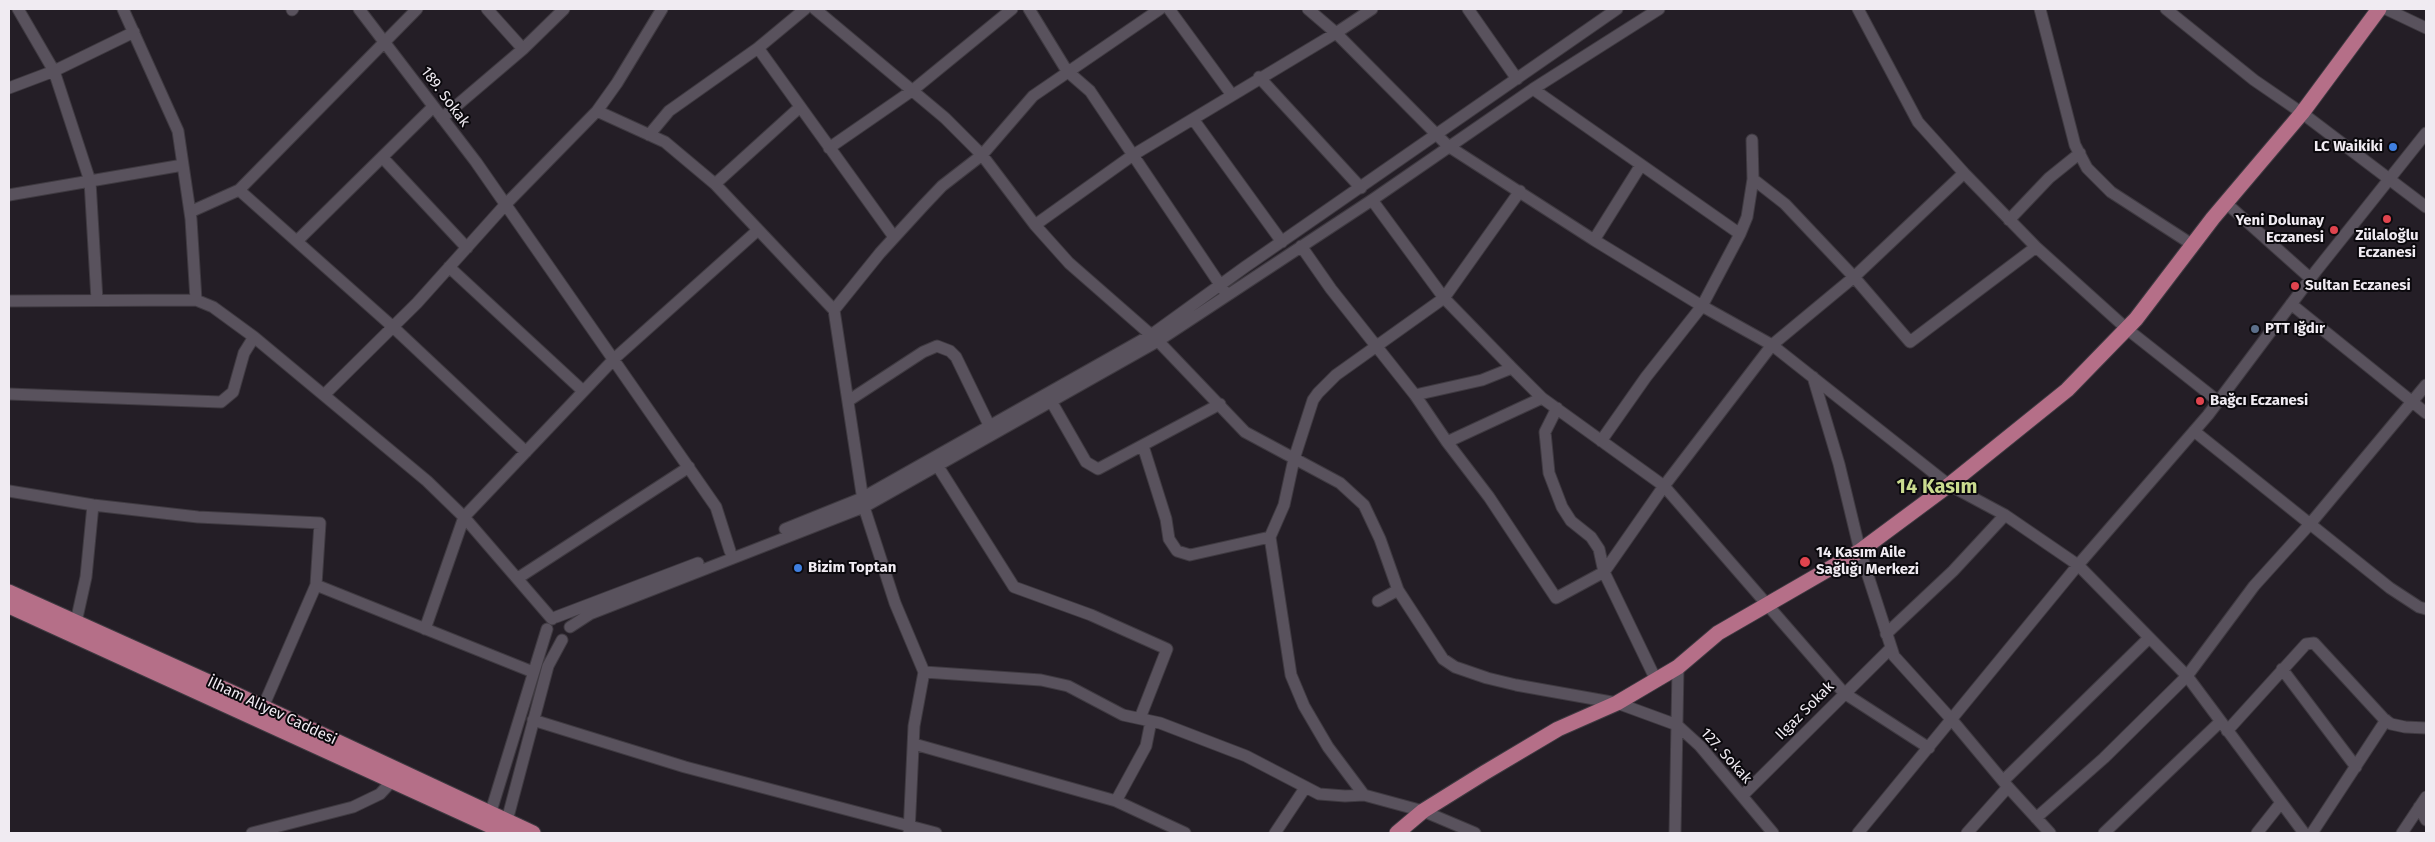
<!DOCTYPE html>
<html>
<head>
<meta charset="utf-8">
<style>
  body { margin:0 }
  #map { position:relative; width:2435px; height:842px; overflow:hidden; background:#241e26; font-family:"Fira Sans",sans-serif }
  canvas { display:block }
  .frame { position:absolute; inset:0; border:10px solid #f0ebf2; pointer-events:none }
</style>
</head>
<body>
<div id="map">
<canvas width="2435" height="842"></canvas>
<div class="frame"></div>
</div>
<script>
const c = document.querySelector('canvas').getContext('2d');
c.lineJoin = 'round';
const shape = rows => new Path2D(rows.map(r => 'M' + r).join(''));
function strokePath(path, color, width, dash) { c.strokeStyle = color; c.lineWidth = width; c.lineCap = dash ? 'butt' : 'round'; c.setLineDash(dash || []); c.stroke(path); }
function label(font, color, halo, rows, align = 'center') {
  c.font = font + ' "Fira Sans",sans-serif'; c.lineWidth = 4; c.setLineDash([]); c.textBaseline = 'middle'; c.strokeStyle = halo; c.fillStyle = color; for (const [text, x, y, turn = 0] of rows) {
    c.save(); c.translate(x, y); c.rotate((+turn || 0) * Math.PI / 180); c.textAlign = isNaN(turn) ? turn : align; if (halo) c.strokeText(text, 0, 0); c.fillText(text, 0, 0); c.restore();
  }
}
const minor = shape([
  [18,9,54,71,90,181,97,300],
  [123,9,178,131,191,219,196,300],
  [359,9,476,162,716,507,730,551],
  [487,9,523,49],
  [805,9,758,48,894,237],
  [815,9,945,118,982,155,1035,225,1069,263,1158,341,1245,432,1340,483,1364,505,1380,539,1398,590,1443,659,1455,667,1487,678,1516,685,1617,703,1677,725,1700,746,1773,833],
  [1029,9,1067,71,1090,91,1225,292],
  [1169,9,1232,95],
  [1308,9,1336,33,1448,146,1594,240,1702,306,1772,345,1949,485,2005,515,2078,565,2187,676,2304,833],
  [1468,9,1517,79],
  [1858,9,1918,122,1964,173,2036,247,2127,329,2218,401],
  [2040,9,2075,145,2087,168,2111,192,2193,245],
  [2166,9,2254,80,2302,113,2426,207],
  [2386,9,2426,28],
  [292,10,293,9],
  [1259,77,1361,188],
  [9,88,54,71,134,32],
  [1533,89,1740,234],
  [597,111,665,142,715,184,834,310,864,507,895,603,924,672,914,726,909,833],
  [442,118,523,49,564,9],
  [1193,119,1282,242],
  [649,135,669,111,758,48],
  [829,148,913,90,1012,9],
  [382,157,467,248],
  [1753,179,1785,204,1854,277,1910,342,2036,247],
  [715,184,800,107],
  [239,190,417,9],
  [9,195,183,165],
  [1372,200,1444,298,1512,368,1542,398,1664,486,1844,693,1929,748],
  [2226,203,2310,278],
  [190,212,239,190,393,327,526,452],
  [2009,220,2049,178,2080,153],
  [1035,225,1133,155,1336,33,1372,9],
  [298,240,433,107],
  [1594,240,1641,165],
  [1301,246,1331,289,1415,395,1447,442,1489,497,1556,598,1604,572,1664,486,1772,345,1854,277,1964,173],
  [449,267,583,391],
  [9,301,196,300,213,307,254,337,427,481,464,517,552,619],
  [2291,304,2426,413],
  [834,310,880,253,923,206,942,186,982,155,1033,96,1160,9],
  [1813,377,1839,464,1860,551,1894,656,1952,720,2008,787,2050,833],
  [9,394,221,402,233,392,244,353,254,337],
  [324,395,417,303,505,205,597,111,617,83,662,9],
  [1415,395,1482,380,1512,368],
  [848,401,923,352,937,346,950,351,956,357,989,425],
  [1051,401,1086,462,1098,469,1220,404],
  [1557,408,1545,432,1549,473,1562,507,1571,521,1591,537,1599,549,1604,572,1656,680],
  [2194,431,2390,588,2419,607,2426,609],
  [1601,441,1646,377,1702,306,1740,234,1747,217,1753,179,1752,140],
  [1447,442,1542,398],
  [1143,446,1166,519,1169,539,1177,551,1190,555,1270,537],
  [937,465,1014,587,1091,615,1167,649,1140,718],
  [9,491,93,505,198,517,320,523,316,585,263,707],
  [785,529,862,498,1151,335,1245,267,1617,9],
  [518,578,689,467],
  [316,585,533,672],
  [1378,601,1398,590],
  [556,617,698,563],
  [76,622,86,577,93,505],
  [570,627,590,614,864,507,1158,341,1372,200,1533,89,1659,9],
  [425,629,464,517,615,358,758,230],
  [1886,634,1953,571,2005,515],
  [2282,669,2356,767],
  [924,672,1041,680,1068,686,1123,715,1160,723,1246,756,1319,794,1345,796,1364,795,1423,811,1475,833],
  [533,720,685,767,936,833],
  [2227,731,2306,644,2314,643,2384,719,2391,724,2405,727,2426,728],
  [914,744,1116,801,1185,833],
  [2003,781,2149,638],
  [1364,795,1328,747,1304,706,1291,675,1270,537,1284,505,1294,459,1313,400,1318,393,1336,375,1444,298,1520,191],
  [1742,796,1891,648],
  [1116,801,1146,746,1151,721],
  [2419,807,2426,820],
  [2036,818,2104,758,2187,676,2254,586,2310,524,2426,385],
  [488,821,547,629],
  [505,828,548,666,562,640],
  [252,833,353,807,380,794,393,780],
  [1275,833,1305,788],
  [1675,833,1678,667],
  [1858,833,2078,565,2208,415,2316,271,2426,133],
  [1967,833,2008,787],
  [2104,833,2220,722],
  [2257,833,2280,804],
  [2312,833,2386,720],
  [2402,833,2426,797]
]);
const major = shape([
  [9,592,231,692,533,833],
  [9,606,506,833],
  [1397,833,1423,811,1484,773,1558,729,1617,703,1678,667,1718,633,1860,551,1949,485,2067,390,2136,319,2213,218,2302,113,2379,9]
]);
const markers = [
  [2393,147,5,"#3f7fe0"],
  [2387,219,5,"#e0444e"],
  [2334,230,5,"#e0444e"],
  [2295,286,5,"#e0444e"],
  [2255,329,5,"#5c6f8a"],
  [2200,401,5,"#e0444e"],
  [1805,562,6,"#e0444e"],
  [798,568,5,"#3f7fe0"]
];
const streetNames = [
  ["189. Sokak",445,97,53],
  ["İlham Aliyev Caddesi",272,711,25],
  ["Ilgaz Sokak",1805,711,-45],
  ["127. Sokak",1726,756,48]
];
const poiNames = [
  ["LC Waikiki",2383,147,"right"],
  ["Yeni Dolunay",2324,221,"right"],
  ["Eczanesi",2324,238,"right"],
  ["Zülaloğlu",2387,236,"center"],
  ["Eczanesi",2387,253,"center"],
  ["Sultan Eczanesi",2305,286],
  ["PTT Iğdır",2265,329],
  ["Bağcı Eczanesi",2210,401],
  ["14 Kasım Aile",1816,553],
  ["Sağlığı Merkezi",1816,570],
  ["Bizim Toptan",808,568]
];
const districtNames = [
  ["14 Kasım",1937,487]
];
strokePath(minor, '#3f3a41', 13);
strokePath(major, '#3f3a41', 17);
strokePath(minor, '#59525d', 11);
strokePath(major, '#b56f88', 15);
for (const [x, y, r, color] of markers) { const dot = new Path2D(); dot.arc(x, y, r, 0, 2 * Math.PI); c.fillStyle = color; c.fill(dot); strokePath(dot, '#0b090d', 2); }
label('15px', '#f0ebf2', '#0b090d', streetNames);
label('bold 15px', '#f0ebf2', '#0b090d', poiNames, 'left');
label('bold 20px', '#cadb8f', '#0b090d', districtNames);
</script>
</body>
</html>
